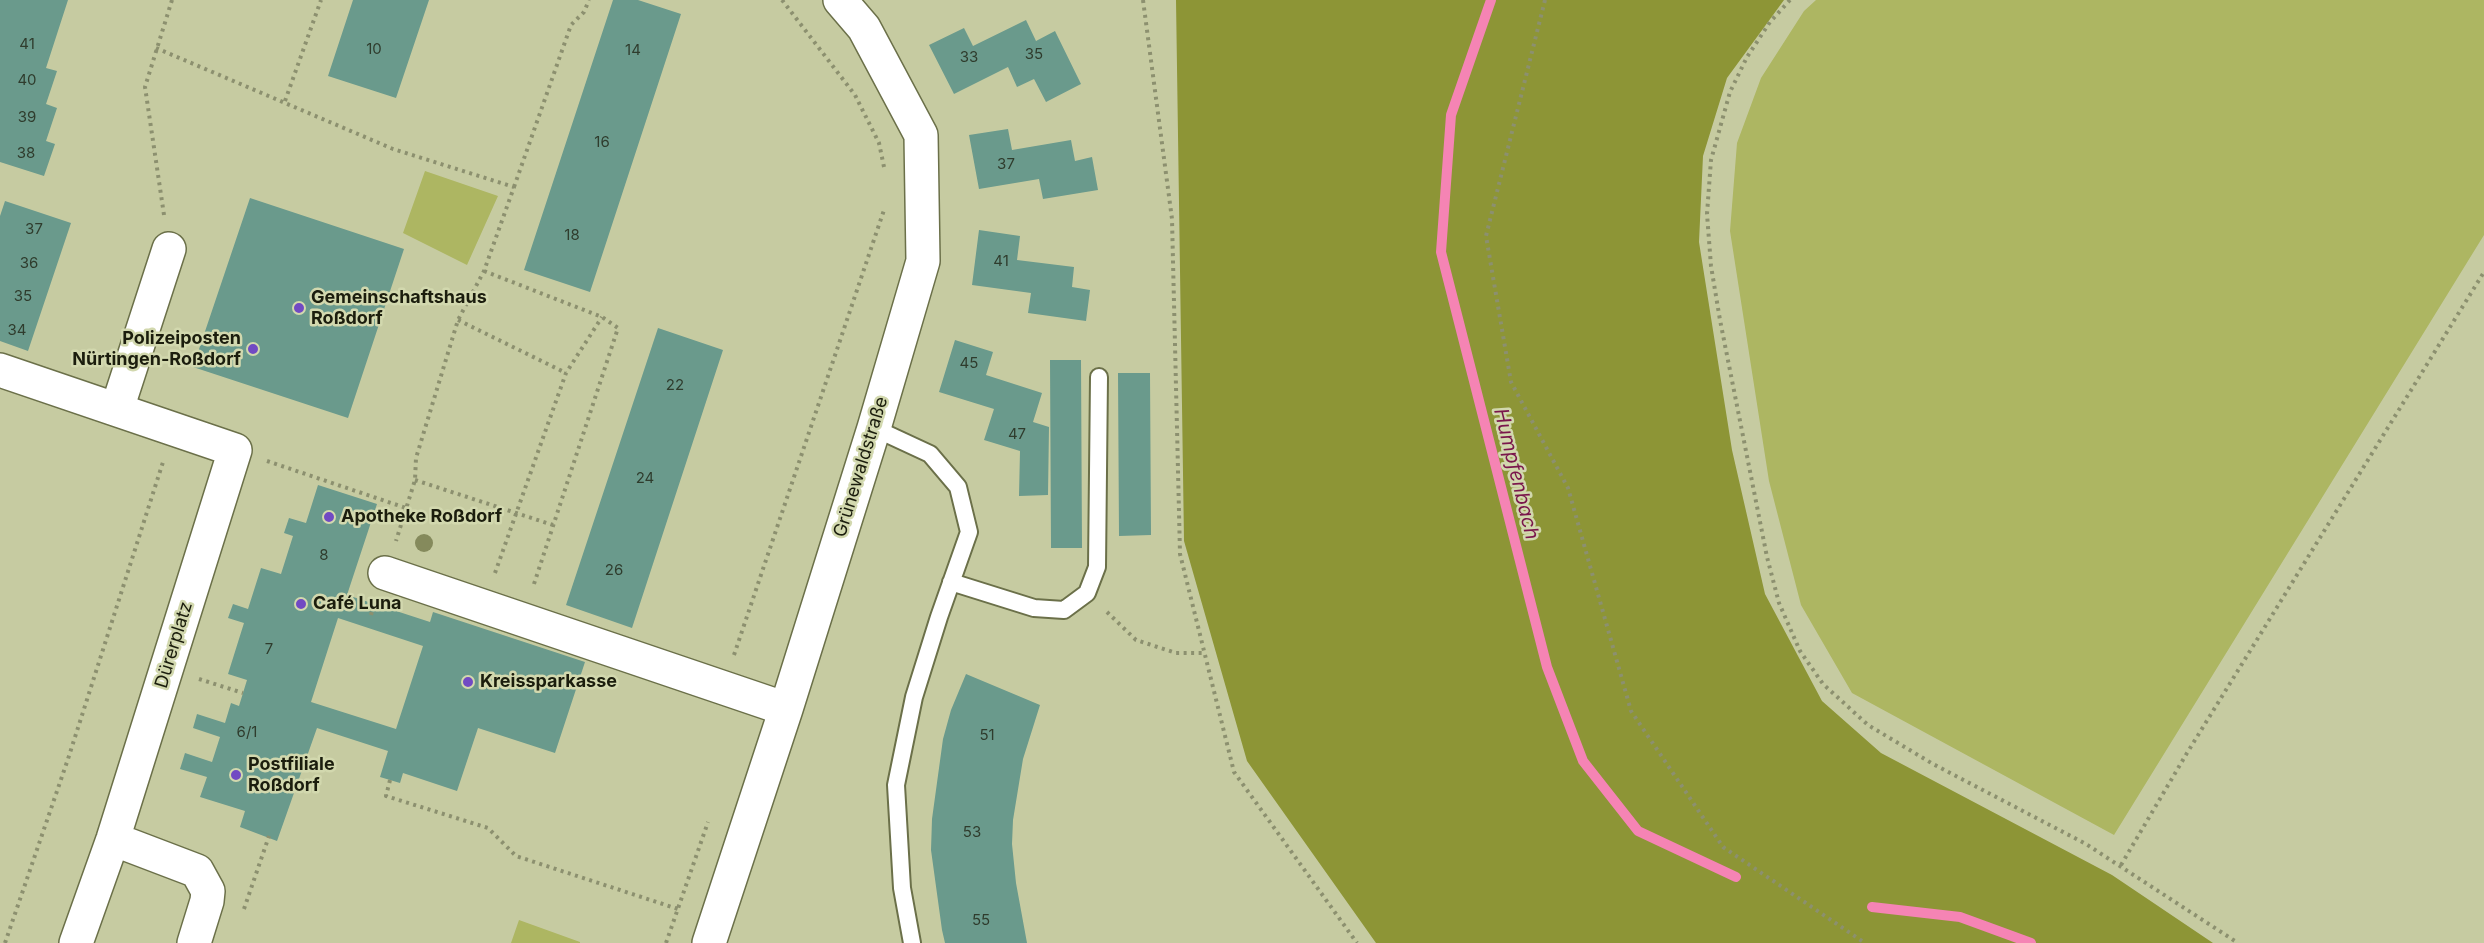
<!DOCTYPE html>
<html>
<head>
<meta charset="utf-8">
<style>
  body { margin:0 }
  canvas { display:block; background:#c6cba1 }
</style>
</head>
<body>
<canvas width="2484" height="943"></canvas>
<script>
const c = document.querySelector('canvas').getContext('2d');
c.lineJoin = 'round';
function fill(path, color) { c.fillStyle = color; c.fill(path, 'evenodd'); }
const shape = rows => new Path2D(rows.map(r => 'M' + r).join(''));
function strokePath(path, color, width, dash) { c.strokeStyle = color; c.lineWidth = width; c.lineCap = dash ? 'butt' : 'round'; c.setLineDash(dash || []); c.stroke(path); }
function label(font, color, halo, rows, align = 'center') {
  c.font = font + ' Inter,sans-serif'; c.lineWidth = 5; c.setLineDash([]); c.textBaseline = 'middle'; c.strokeStyle = halo; c.fillStyle = color; for (const [text, x, y, turn = 0] of rows) {
    c.save(); c.translate(x, y); c.rotate((+turn || 0) * Math.PI / 180); c.textAlign = isNaN(turn) ? turn : align; if (halo) c.strokeText(text, 0, 0); c.fillText(text, 0, 0); c.restore();
  }
}
const green = shape([
  [1816,0,2484,0,2484,235,2114,835,1852,693,1801,605,1769,481,1730,231,1737,143,1761,78,1804,11],
  [425,171,498,196,467,265,403,233],
  [519,920,580,942,580,943,511,943]
]);
const forest = shape([
  [1176,0,1784,0,1727,78,1703,156,1699,242,1732,450,1765,594,1822,701,1881,753,2112,875,2213,943,1376,943,1247,761,1184,541]
]);
const stream = shape([
  [1491,0,1451,115,1441,252,1547,667,1583,761,1638,831,1736,877],
  [1872,907,1960,917,2031,943]
]);
const building = shape([
  [0,0,68,0,46,68,57,71,46,104,57,108,46,141,55,144,44,176,0,162],
  [353,0,429,0,396,98,328,76],
  [613,0,638,0,681,14,590,292,524,270],
  [1026,20,1036,41,1055,31,1081,84,1046,102,1034,79,1017,87,1008,67,954,94,929,45,964,28,973,46],
  [1008,129,1012,150,1071,140,1075,161,1092,157,1098,190,1043,199,1039,179,979,189,969,135],
  [250,198,404,249,348,418,193,367],
  [5,201,71,223,28,351,0,341,0,216],
  [979,230,1020,236,1017,260,1074,267,1072,287,1090,290,1086,321,1028,313,1031,293,972,285],
  [658,328,723,350,632,628,566,605],
  [955,340,993,352,986,375,1042,393,1033,422,1049,427,1048,495,1019,496,1020,451,984,440,994,409,939,392],
  [1050,360,1081,360,1082,548,1051,548],
  [1118,373,1150,373,1151,535,1119,536],
  [318,485,377,504,347,595,430,622,433,612,585,662,555,753,478,728,457,791,403,773,400,783,380,777,388,751,317,728,277,841,240,827,245,811,200,797,207,777,180,769,185,753,212,762,220,737,193,728,197,714,225,723,231,703,239,706,247,680,228,674,244,623,228,618,233,604,248,609,261,568,281,574,293,536,284,533,289,518,306,523],
  [338,618,423,646,396,729,311,702],
  [966,674,1040,705,1023,759,1013,820,1012,844,1016,883,1027,943,945,943,942,930,931,850,932,819,943,739,951,710]
]);
const path = shape([
  [782,0,855,95,879,143,884,167],
  [1143,0,1172,219,1180,554,1234,772,1357,943],
  [1545,0,1486,236,1511,382,1568,488,1631,711,1723,847,1865,943],
  [1790,0,1770,22,1747,57,1730,92,1711,160,1707,214,1711,266,1720,320,1767,557,1779,603,1800,651,1823,684,1868,725,1933,764,2086,844,2238,943],
  [156,48,393,149,514,187,484,271,458,320,416,458,415,480,396,541],
  [285,101,321,0],
  [514,187,571,25,584,12,589,0],
  [164,215,145,87,172,0],
  [484,271,602,317,618,328,533,587],
  [458,320,566,373],
  [267,461,406,508],
  [415,480,553,525],
  [495,573,566,373,602,317],
  [1107,612,1136,640,1176,653,1205,653],
  [371,615,374,605],
  [734,655,884,210],
  [199,679,243,693],
  [390,780,386,796,488,828,516,856,678,909],
  [2121,865,2187,753,2484,272],
  [244,909,269,836],
  [5,943,68,759,163,462],
  [666,943,708,822]
]);
const lane = shape([
  [874,428,930,454,958,487,969,532,939,617,914,697,896,785,902,888,912,943],
  [951,582,1034,608,1064,610,1087,593,1097,567,1099,377]
]);
const street = shape([
  [0,370,235,450,113,839,76,943],
  [117,409,169,249],
  [385,573,786,709],
  [113,839,197,871,208,891,207,901,194,943],
  [709,943,786,709,874,428,923,261,921,135,864,28,840,0]
]);
const trees = [
  [424,543]
];
const markers = [
  [299,308,6,"#714ac3"],
  [253,349,6,"#714ac3"],
  [329,517,6,"#714ac3"],
  [301,604,6,"#714ac3"],
  [468,682,6,"#714ac3"],
  [236,775,6,"#714ac3"]
];
const numberNames = [
  ["41",27,44],
  ["10",374,49],
  ["14",633,50],
  ["35",1034,54],
  ["33",969,57],
  ["40",27,80],
  ["39",27,117],
  ["16",602,142],
  ["38",26,153],
  ["37",1006,164],
  ["37",34,229],
  ["18",572,235],
  ["41",1001,261],
  ["36",29,263],
  ["35",23,296],
  ["34",17,330],
  ["45",969,363],
  ["22",675,385],
  ["47",1017,434],
  ["24",645,478],
  ["8",324,555],
  ["26",614,570],
  ["7",269,649],
  ["6/1",247,732],
  ["51",987,735],
  ["53",972,832],
  ["55",981,920]
];
const poiNames = [
  ["Gemeinschaftshaus",311,298],
  ["Roßdorf",311,319],
  ["Polizeiposten",241,339,"right"],
  ["Nürtingen-Roßdorf",241,360,"right"],
  ["Apotheke Roßdorf",341,517],
  ["Café Luna",313,604],
  ["Kreissparkasse",480,682],
  ["Postfiliale",248,765],
  ["Roßdorf",248,786]
];
const streetNames = [
  ["Grünewaldstraße",861,467,-73],
  ["Dürerplatz",174,645,-73]
];
const waterNames = [
  ["Humpfenbach",1516,474,76]
];
fill(green, '#adb662');
fill(forest, '#8d9536');
strokePath(stream, '#f584b4', 10);
fill(building, '#6a9a8c');
strokePath(lane, '#6b7049', 20);
strokePath(street, '#6b7049', 36);
strokePath(path, '#8c906f', 4, [3, 4.5]);
strokePath(lane, '#fff', 16);
strokePath(street, '#fff', 33);
c.fillStyle = '#858a5c';
for (const [x, y] of trees) { c.beginPath(); c.arc(x, y, 9, 0, 2 * Math.PI); c.fill(); }
for (const [x, y, r, color] of markers) { const dot = new Path2D(); dot.arc(x, y, r, 0, 2 * Math.PI); c.fillStyle = color; c.fill(dot); strokePath(dot, '#d2d8ae', 2); }
label('15px', '#2f3c2d', null, numberNames);
label('bold 18px', '#1b1d0d', '#d2d8ae', poiNames, 'left');
label('18px', '#1b1d0d', '#d2d8ae', streetNames);
label('italic 20px', '#7a164b', '#d2d8ae', waterNames);
</script>
</body>
</html>
